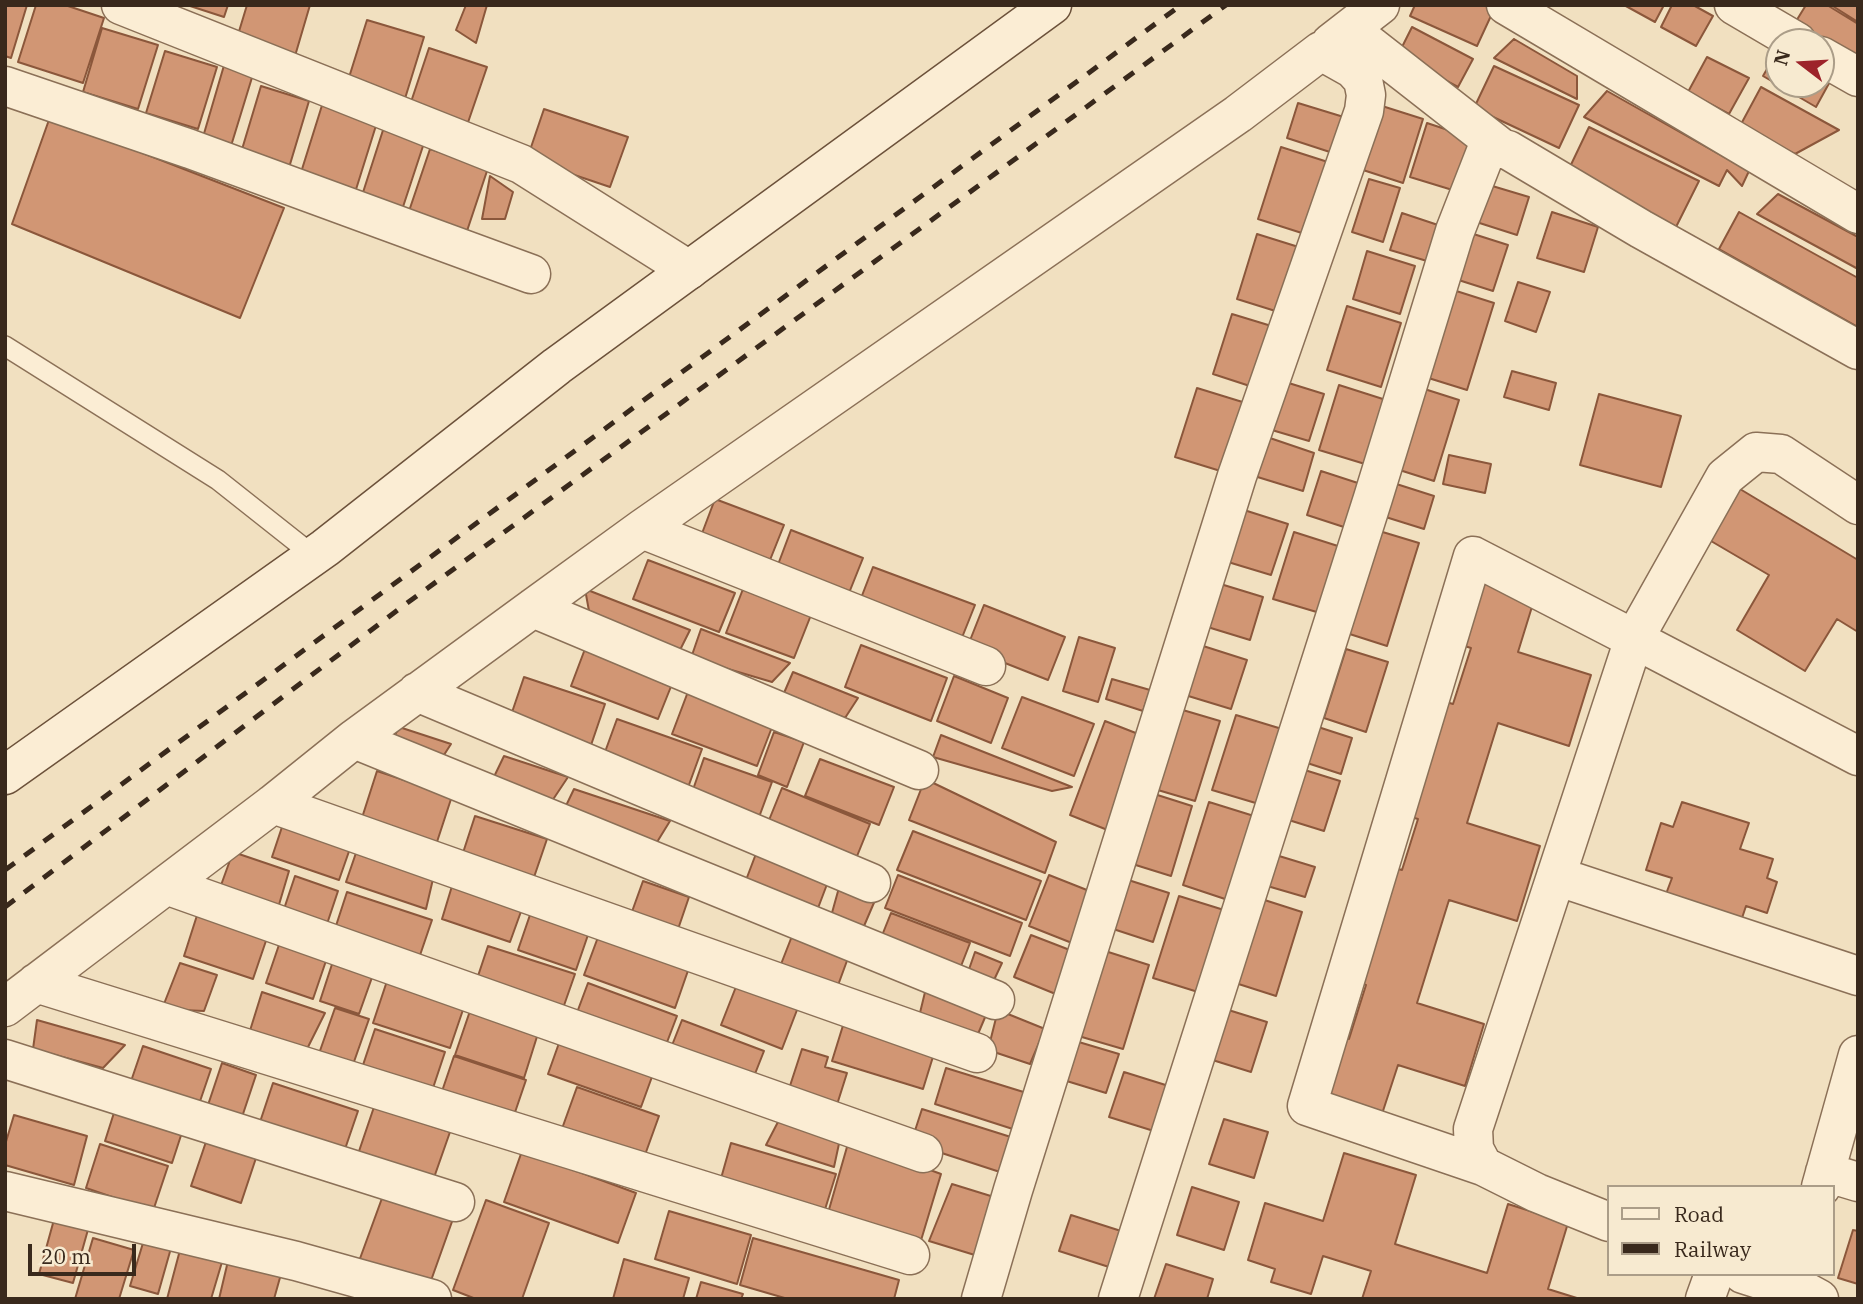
<!DOCTYPE html>
<html>
<head>
<meta charset="utf-8">
<style>
  body { margin:0 }
  #map { position:relative; width:1863px; height:1304px; overflow:hidden; background:#f1e0c0; font-family:"IBM Plex Serif",serif }
  canvas { display:block }
  .frame { position:absolute; inset:0; border:7px solid #39291c; pointer-events:none }
  .legend { position:absolute; left:1607px; top:1185px; width:228px; height:91px; box-sizing:border-box; background:#f7ead0; border:2px solid #ab9d88; margin:0; padding:9px 12px; list-style:none; font-size:21px; color:#39291c }
  .legend li { display:flex; align-items:center; gap:14px; height:35px }
  .legend b { width:35px; border:2px solid #ab9d88 }
  .north { position:absolute; left:1765px; top:28px; width:70px; height:70px; box-sizing:border-box; background:#f7ead0; border:2px solid #ab9d88; border-radius:50%; rotate:287deg; font-size:19px; font-weight:700; line-height:28px; text-align:center; color:#39291c }
  .north::after { content:''; display:block; margin:auto; width:24px; height:32px; background:#9d232a; clip-path:polygon(50% 0,100% 100%,50% 72%,0 100%) }
  .scale { position:absolute; left:28px; top:1244px; width:108px; height:32px; box-sizing:border-box; border:4px solid #39291c; border-top:0; padding-left:9px; font-size:21px; line-height:24px; white-space:nowrap; color:#39291c; -webkit-text-stroke:5px #f7ead0; paint-order:stroke }
</style>
</head>
<body>
<div id="map">
<canvas width="1863" height="1304"></canvas>
<div class="frame"></div>
<ul class="legend">
<li><b style="height:9px;background:#fbedd4"></b>Road</li>
<li><b style="height:9px;background:#39291c"></b>Railway</li>
</ul>
<div class="north">N</div>
<div class="scale">20 m</div>
</div>
<script>
const c = document.querySelector('canvas').getContext('2d');
c.lineJoin = 'round';
function fill(path, color) { c.fillStyle = color; c.fill(path, 'evenodd'); }
const shape = rows => new Path2D(rows.map(r => 'M' + r).join(''));
function strokePath(path, color, width, dash) { c.strokeStyle = color; c.lineWidth = width; c.lineCap = dash ? 'butt' : 'round'; c.setLineDash(dash || []); c.stroke(path); }
const building = shape([
  [5,5,27,5,11,58,5,56,5,5],
  [36,5,65,5,104,18,83,83,18,62,36,5],
  [187,5,228,5,224,17,187,5],
  [247,5,310,5,295,56,237,38,247,5],
  [466,5,487,5,476,43,456,30,466,5],
  [1415,5,1496,5,1477,46,1410,16,1415,5],
  [1624,5,1664,5,1655,22,1624,5],
  [1672,5,1693,5,1713,16,1696,46,1661,27,1672,5],
  [1806,5,1827,5,1858,24,1858,73,1790,31,1806,5],
  [1831,5,1858,5,1858,22,1831,5],
  [367,20,424,37,403,105,346,87,367,20],
  [1412,27,1473,59,1458,87,1398,55,1412,27],
  [102,28,158,45,138,109,83,92,102,28],
  [1514,39,1577,76,1577,99,1494,58,1514,39],
  [429,48,487,67,463,137,406,117,429,48],
  [1779,48,1779,84,1821,84,1821,57,1838,67,1816,107,1763,76,1779,48],
  [165,51,217,67,198,129,146,113,165,51],
  [1707,57,1749,78,1729,114,1688,92,1707,57],
  [225,62,254,71,231,146,203,137,225,62],
  [1494,66,1579,105,1559,148,1474,108,1494,66],
  [261,86,309,101,288,171,240,156,261,86],
  [1761,87,1839,130,1795,154,1740,126,1761,87],
  [1607,91,1749,171,1742,186,1727,170,1719,186,1584,117,1607,91],
  [324,99,379,116,353,199,298,182,324,99],
  [1298,103,1347,118,1336,154,1287,138,1298,103],
  [1382,106,1423,119,1403,183,1363,170,1382,106],
  [544,109,628,137,610,187,527,159,544,109],
  [50,117,284,208,240,318,12,224,50,117],
  [1427,123,1475,139,1459,192,1410,177,1427,123],
  [384,127,425,140,398,222,358,208,384,127],
  [1589,127,1699,181,1676,227,1567,173,1589,127],
  [1281,147,1331,163,1308,235,1258,219,1281,147],
  [430,149,488,168,464,240,406,220,430,149],
  [490,176,513,192,505,219,482,219,490,176],
  [1369,179,1400,188,1383,242,1352,232,1369,179],
  [1479,182,1529,197,1517,235,1467,219,1479,182],
  [1778,194,1858,237,1858,269,1757,214,1778,194],
  [1552,212,1598,227,1584,272,1537,258,1552,212],
  [1739,212,1858,278,1858,327,1719,249,1739,212],
  [1402,213,1438,225,1427,261,1390,250,1402,213],
  [1464,231,1508,245,1493,291,1449,277,1464,231],
  [1257,234,1305,249,1285,314,1237,299,1257,234],
  [1367,251,1415,266,1400,314,1353,299,1367,251],
  [1518,282,1550,292,1536,332,1505,321,1518,282],
  [1450,289,1494,303,1467,390,1422,376,1450,289],
  [1347,306,1401,323,1381,387,1327,370,1347,306],
  [1232,314,1278,328,1259,389,1213,374,1232,314],
  [1512,371,1556,383,1549,410,1504,397,1512,371],
  [1279,380,1324,394,1309,441,1265,428,1279,380],
  [1339,385,1386,400,1365,464,1319,450,1339,385],
  [1415,386,1459,400,1434,481,1390,467,1415,386],
  [1197,388,1249,404,1227,473,1175,457,1197,388],
  [1599,394,1681,416,1661,487,1580,465,1599,394],
  [1264,436,1314,453,1303,491,1251,475,1264,436],
  [1449,455,1491,464,1485,493,1443,484,1449,455],
  [1321,471,1364,485,1350,529,1307,515,1321,471],
  [1387,481,1434,496,1424,529,1376,514,1387,481],
  [1730,483,1858,560,1858,632,1837,619,1805,671,1737,630,1769,575,1699,534,1730,483],
  [715,499,784,525,766,570,698,544,715,499],
  [1244,510,1288,524,1271,575,1228,562,1244,510],
  [1366,527,1419,543,1387,646,1334,629,1366,527],
  [791,530,863,558,847,598,776,570,791,530],
  [1294,532,1341,547,1320,613,1273,599,1294,532],
  [648,560,735,593,719,632,633,599,648,560],
  [873,567,975,605,959,645,858,606,873,567],
  [1476,578,1535,597,1518,652,1591,675,1569,746,1498,723,1467,823,1540,846,1517,921,1449,900,1417,1003,1484,1024,1465,1086,1398,1065,1382,1114,1320,1095,1338,1036,1349,1039,1366,985,1355,982,1391,867,1402,870,1418,819,1407,816,1443,701,1453,704,1471,648,1455,643,1476,578],
  [1214,582,1263,597,1250,640,1201,625,1214,582],
  [585,589,690,630,679,652,589,611,585,589],
  [743,589,811,615,794,658,726,633,743,589],
  [984,605,1065,637,1048,680,967,648,984,605],
  [701,629,790,663,772,682,691,658,701,629],
  [1079,637,1115,648,1098,702,1063,691,1079,637],
  [588,641,676,674,658,719,571,686,588,641],
  [861,645,947,678,931,721,845,687,861,645],
  [1200,645,1247,660,1231,709,1185,695,1200,645],
  [1346,649,1388,662,1366,732,1324,718,1346,649],
  [793,672,858,698,845,718,784,693,793,672],
  [954,676,1008,698,991,743,937,721,954,676],
  [524,677,605,704,588,754,507,727,524,677],
  [1112,679,1150,690,1143,711,1106,699,1112,679],
  [689,689,774,722,757,766,672,734,689,689],
  [1022,697,1094,724,1074,776,1002,748,1022,697],
  [1176,708,1220,721,1195,801,1151,788,1176,708],
  [1236,715,1282,729,1259,804,1212,790,1236,715],
  [617,719,702,749,686,793,601,763,617,719],
  [1105,721,1146,737,1110,831,1070,815,1105,721],
  [1312,725,1352,738,1341,774,1301,761,1312,725],
  [399,727,451,744,442,758,392,741,399,727],
  [774,732,804,742,787,787,758,775,774,732],
  [941,735,1072,787,1052,791,933,757,941,735],
  [504,756,568,777,552,801,491,783,504,756],
  [704,758,772,782,755,828,688,804,704,758],
  [820,759,894,787,879,825,805,796,820,759],
  [1295,767,1340,781,1324,831,1279,817,1295,767],
  [377,771,452,796,435,848,360,824,377,771],
  [925,779,1056,842,1045,873,909,820,925,779],
  [782,788,870,824,851,871,763,835,782,788],
  [574,789,670,821,654,847,563,812,574,789],
  [1148,792,1192,806,1171,876,1126,862,1148,792],
  [1209,802,1254,816,1228,900,1183,885,1209,802],
  [1682,802,1749,823,1740,849,1773,859,1767,878,1777,882,1767,913,1746,906,1739,927,1663,902,1672,878,1646,870,1661,823,1673,827,1682,802],
  [286,815,354,837,339,880,272,857,286,815],
  [475,816,547,839,531,886,460,862,475,816],
  [913,831,1041,881,1026,920,897,870,913,831],
  [357,850,433,879,426,909,346,882,357,850],
  [757,851,829,879,815,916,743,888,757,851],
  [233,852,289,871,278,908,220,888,233,852],
  [1266,852,1315,867,1305,897,1257,883,1266,852],
  [898,875,1022,923,1010,956,885,908,898,875],
  [1049,875,1097,894,1077,945,1029,926,1049,875],
  [295,876,338,891,325,930,282,915,295,876],
  [1122,878,1169,893,1153,942,1107,927,1122,878],
  [643,881,689,897,675,938,629,920,643,881],
  [840,884,876,898,861,933,830,920,840,884],
  [452,886,523,906,510,942,442,919,452,886],
  [347,892,432,920,417,964,333,935,347,892],
  [1179,896,1224,910,1198,992,1153,978,1179,896],
  [1252,896,1302,912,1276,996,1226,980,1252,896],
  [200,906,270,929,253,979,184,956,200,906],
  [532,909,590,929,576,970,518,950,532,909],
  [891,913,970,943,956,979,877,948,891,913],
  [601,929,691,962,675,1008,584,975,601,929],
  [1031,935,1075,952,1058,995,1014,977,1031,935],
  [282,936,329,952,313,999,266,983,282,936],
  [792,936,848,958,833,999,776,977,792,936],
  [488,946,575,974,561,1014,475,985,488,946],
  [1102,950,1149,965,1123,1049,1075,1035,1102,950],
  [975,952,1002,963,994,980,966,978,975,952],
  [335,955,375,969,359,1014,320,1001,335,955],
  [180,963,217,975,204,1011,162,1009,180,963],
  [741,974,802,997,782,1049,721,1025,741,974],
  [389,975,466,1001,450,1048,373,1023,389,975],
  [588,983,677,1016,661,1058,572,1026,588,983],
  [926,988,989,1008,975,1041,918,1021,926,988],
  [262,992,325,1013,306,1051,248,1037,262,992],
  [472,1005,540,1027,524,1078,455,1055,472,1005],
  [335,1008,369,1019,349,1076,315,1065,335,1008],
  [1222,1008,1267,1022,1251,1072,1206,1058,1222,1008],
  [998,1010,1045,1029,1030,1064,988,1050,998,1010],
  [845,1019,936,1047,923,1089,832,1061,845,1019],
  [37,1020,125,1045,103,1068,33,1049,37,1020],
  [682,1020,764,1051,749,1089,667,1058,682,1020],
  [375,1029,445,1052,429,1100,359,1077,375,1029],
  [564,1029,657,1063,641,1107,548,1074,564,1029],
  [1072,1040,1119,1054,1106,1093,1060,1079,1072,1040],
  [143,1046,211,1069,195,1116,127,1093,143,1046],
  [802,1049,828,1057,825,1067,847,1073,835,1111,787,1095,802,1049],
  [454,1056,526,1080,510,1127,438,1103,454,1056],
  [222,1063,256,1075,239,1126,205,1114,222,1063],
  [946,1068,1030,1094,1019,1131,935,1104,946,1068],
  [1124,1072,1172,1087,1157,1132,1109,1117,1124,1072],
  [273,1083,358,1111,344,1152,259,1125,273,1083],
  [577,1087,659,1116,641,1166,559,1137,577,1087],
  [119,1097,186,1120,172,1163,105,1141,119,1097],
  [374,1107,450,1132,430,1189,355,1163,374,1107],
  [922,1109,1014,1138,1003,1173,911,1143,922,1109],
  [14,1115,87,1136,74,1185,5,1165,5,1145,14,1115],
  [1224,1119,1268,1132,1254,1178,1209,1164,1224,1119],
  [779,1120,840,1139,834,1167,766,1145,779,1120],
  [211,1127,261,1143,241,1203,191,1186,211,1127],
  [849,1140,941,1174,919,1247,826,1220,849,1140],
  [731,1143,836,1174,822,1219,718,1189,731,1143],
  [100,1144,168,1166,153,1211,86,1188,100,1144],
  [522,1151,636,1193,618,1243,504,1202,522,1151],
  [1344,1153,1416,1175,1395,1244,1487,1273,1508,1204,1568,1223,1548,1289,1580,1299,1362,1299,1371,1271,1323,1256,1311,1294,1271,1282,1275,1269,1248,1260,1265,1203,1323,1221,1344,1153],
  [952,1184,994,1197,978,1256,929,1241,952,1184],
  [1192,1187,1239,1202,1224,1250,1177,1235,1192,1187],
  [385,1190,454,1216,428,1289,358,1264,385,1190],
  [486,1200,549,1223,522,1299,476,1299,453,1290,486,1200],
  [669,1211,751,1235,737,1284,655,1259,669,1211],
  [1071,1215,1121,1231,1109,1267,1059,1251,1071,1215],
  [55,1216,89,1226,73,1283,39,1274,55,1216],
  [1853,1230,1858,1231,1858,1284,1838,1278,1853,1230],
  [146,1233,173,1241,158,1294,130,1286,146,1233],
  [93,1238,134,1250,119,1299,75,1299,93,1238],
  [753,1238,899,1280,894,1299,788,1299,740,1285,753,1238],
  [180,1250,222,1262,211,1299,167,1299,180,1250],
  [624,1259,689,1278,683,1299,613,1299,624,1259],
  [228,1261,281,1274,274,1299,219,1299,228,1261],
  [1166,1264,1213,1279,1207,1299,1154,1299,1166,1264],
  [701,1282,743,1294,741,1299,696,1299,701,1282]
]);
const lane = shape([
  [5,346,218,480,314,556]
]);
const street = shape([
  [121,5,521,164,689,270],
  [1506,5,1858,214],
  [1734,5,1797,42],
  [1349,29,1500,147],
  [1331,43,1380,5],
  [1821,56,1858,77],
  [5,86,190,149,531,274],
  [642,529,986,666],
  [533,608,919,770],
  [417,692,871,883],
  [354,739,995,1000],
  [273,804,977,1053],
  [1556,876,1858,976],
  [166,885,923,1153],
  [36,983,910,1255],
  [5,1007,273,804,354,739,533,608,642,529,1238,114,1321,51,1353,69,1363,80,1366,95,1364,111,1237,476,1013,1190,981,1299],
  [5,1059,455,1202],
  [1483,1166,1474,1149,1473,1129,1634,639,1858,756],
  [1825,1172,1858,1182],
  [1821,1187,1858,1055],
  [5,1191,296,1261,432,1299],
  [1609,1222,1537,1193,1483,1166,1307,1106,1473,556,1634,639,1725,477,1756,452,1781,454,1858,505],
  [1743,1274,1768,1282,1784,1280,1791,1274],
  [1784,1280,1819,1299],
  [1118,1299,1373,498,1455,231,1487,149,1493,147,1508,150,1641,229,1858,350],
  [1705,1299,1714,1274]
]);
const secondary = shape([
  [5,775,325,548,557,366,1052,5]
]);
const rail = shape([
  [5,870,1181,5],
  [5,907,399,609,1226,5]
]);
fill(building, '#d19674');
strokePath(building, '#8b573b', 2);
strokePath(lane, '#8b7057', 22);
strokePath(street, '#8b7057', 41);
strokePath(secondary, '#6c513a', 41);
strokePath(lane, '#fbedd4', 19);
strokePath(street, '#fbedd4', 38);
strokePath(secondary, '#fbedd4', 38);
strokePath(rail, '#39291c', 5, [12, 12]);
</script>
</body>
</html>
